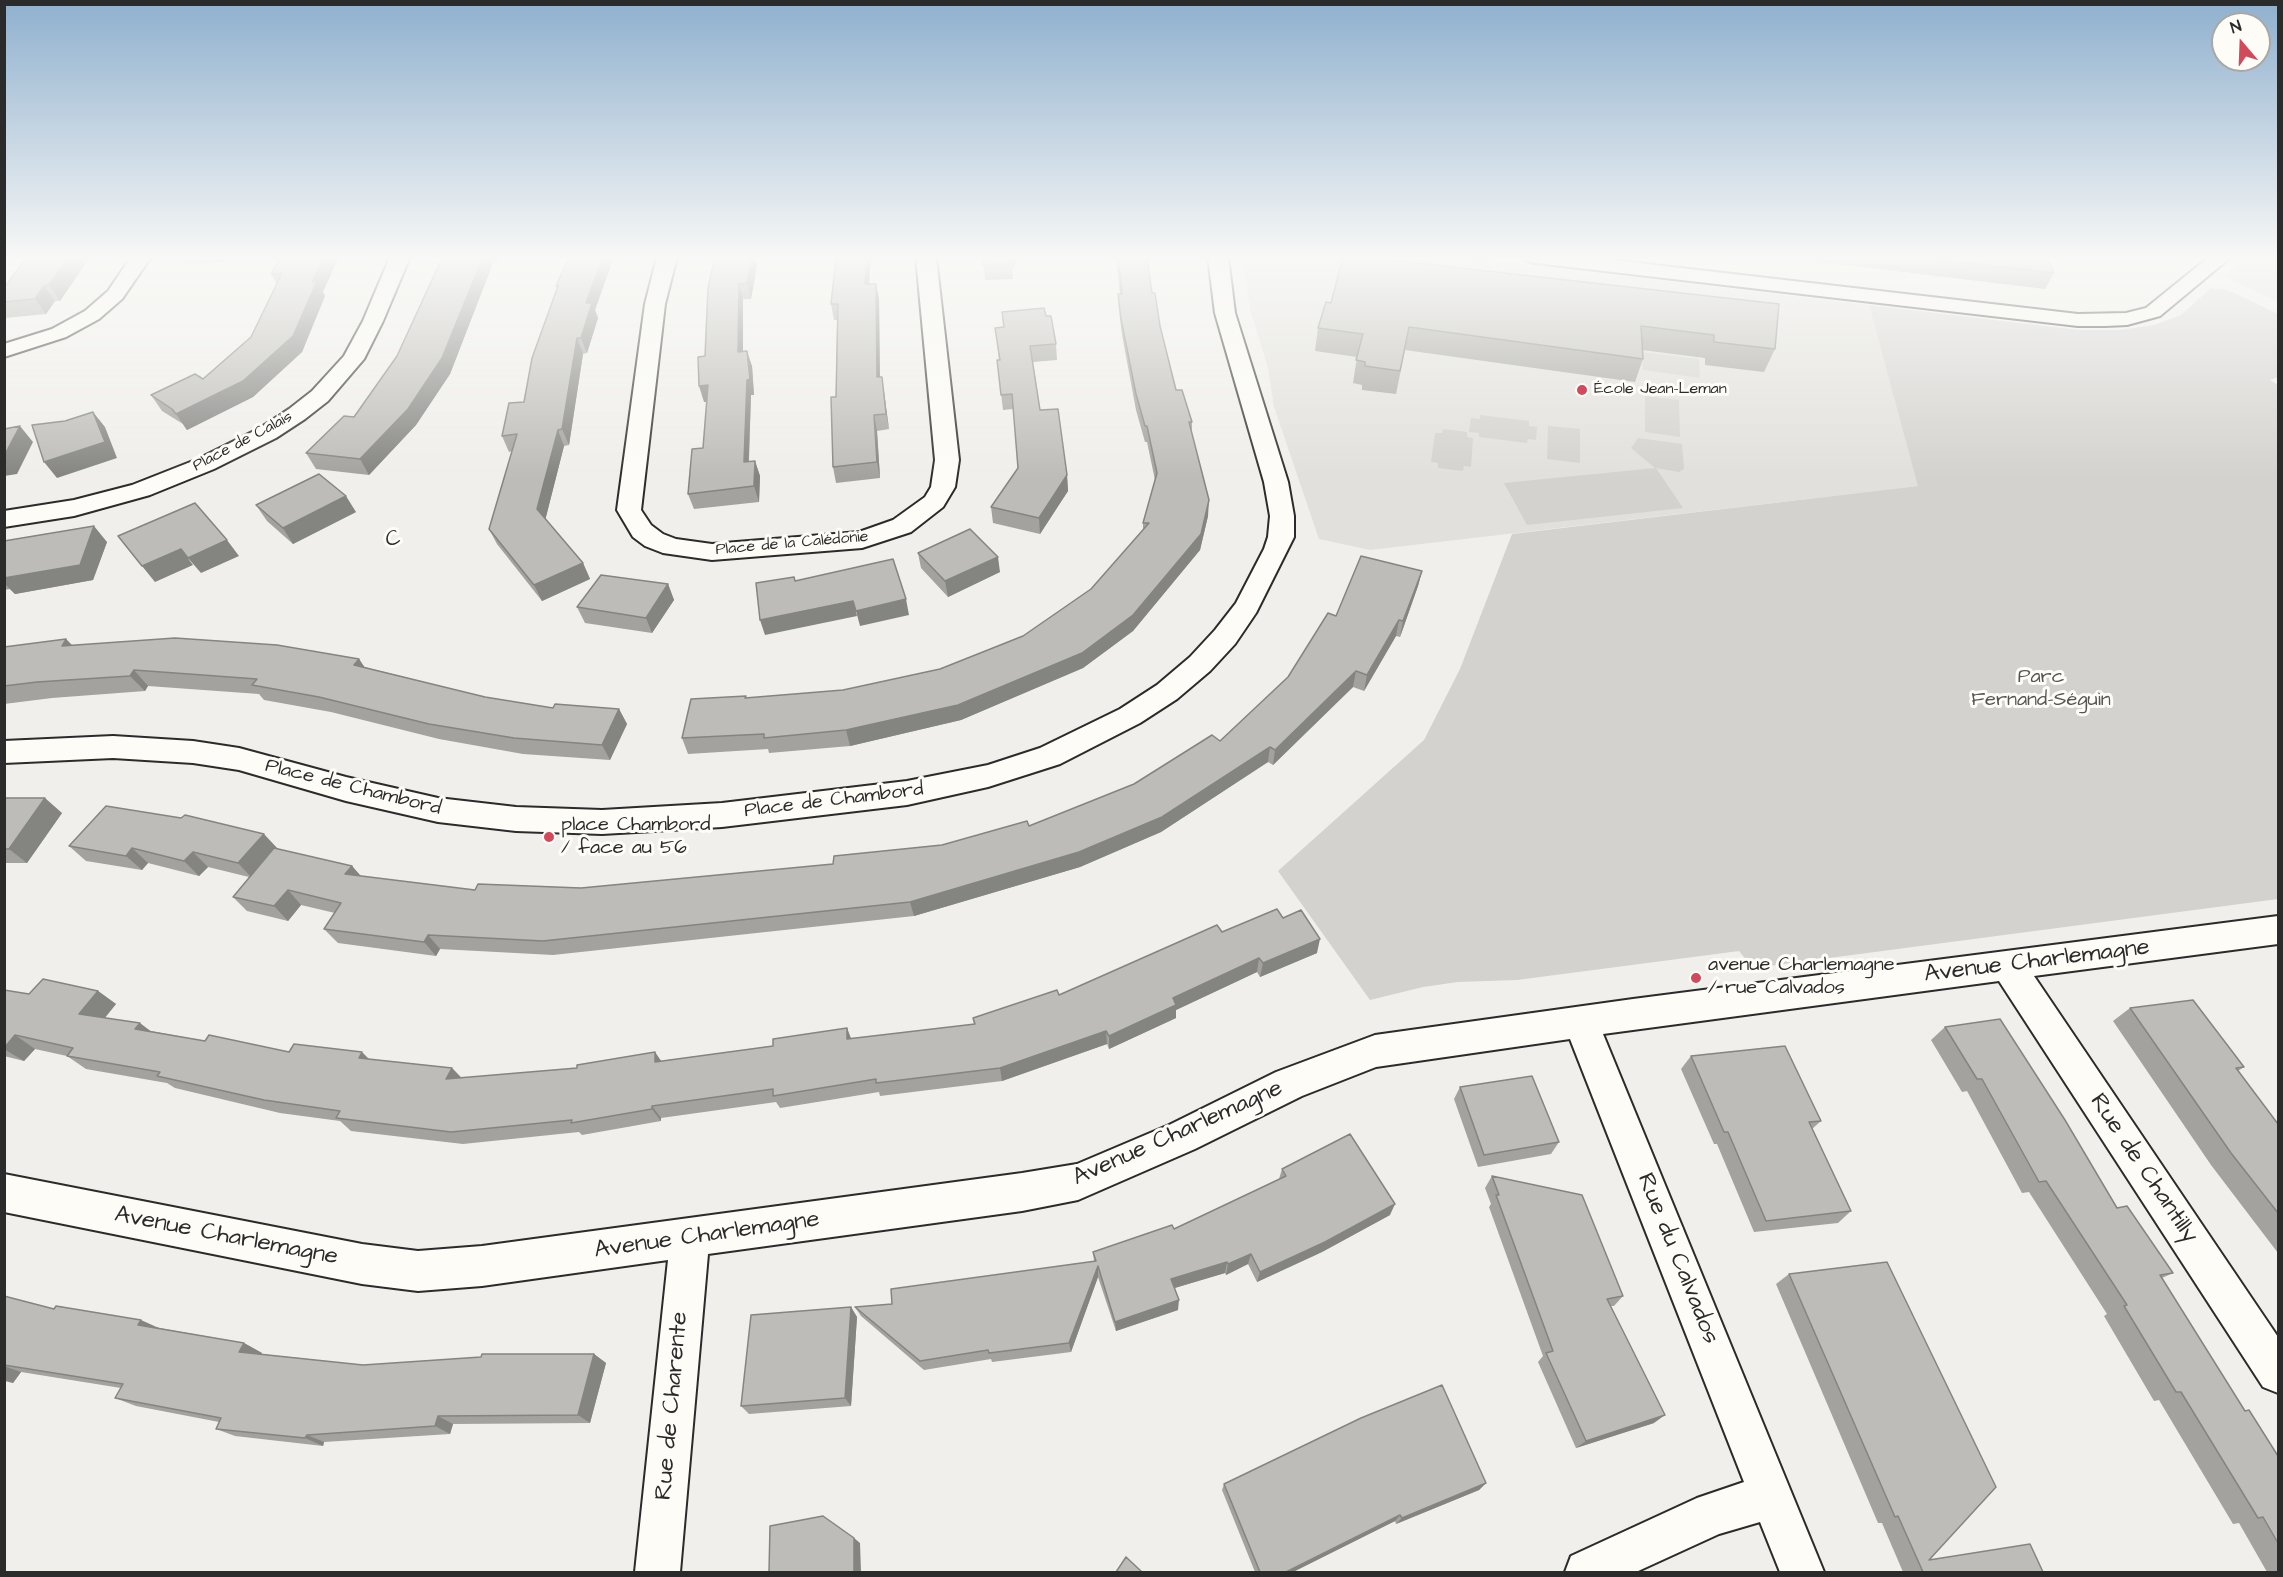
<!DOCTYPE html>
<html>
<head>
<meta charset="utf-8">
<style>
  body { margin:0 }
  #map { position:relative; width:2283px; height:1577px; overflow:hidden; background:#f0efeb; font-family:"Architects Daughter",sans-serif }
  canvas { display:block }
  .frame { position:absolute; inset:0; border:6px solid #2b2b2b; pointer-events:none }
  .north { position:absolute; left:2211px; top:12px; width:60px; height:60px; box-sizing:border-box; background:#fdfcf7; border:2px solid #a9a8a5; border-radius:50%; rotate:341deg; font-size:16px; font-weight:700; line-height:24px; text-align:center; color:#2b2b2b }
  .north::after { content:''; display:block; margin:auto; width:21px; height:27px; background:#d1495b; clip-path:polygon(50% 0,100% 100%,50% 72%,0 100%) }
</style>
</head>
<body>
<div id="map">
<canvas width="2283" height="1577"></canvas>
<div class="frame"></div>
<div class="north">N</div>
</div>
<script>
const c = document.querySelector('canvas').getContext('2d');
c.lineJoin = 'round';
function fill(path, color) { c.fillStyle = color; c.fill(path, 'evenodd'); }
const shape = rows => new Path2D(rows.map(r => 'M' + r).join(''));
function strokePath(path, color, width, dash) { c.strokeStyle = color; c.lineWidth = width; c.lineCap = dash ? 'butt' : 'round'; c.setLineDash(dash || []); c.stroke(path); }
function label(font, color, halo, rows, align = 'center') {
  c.font = font + ' "Architects Daughter",sans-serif'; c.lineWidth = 6; c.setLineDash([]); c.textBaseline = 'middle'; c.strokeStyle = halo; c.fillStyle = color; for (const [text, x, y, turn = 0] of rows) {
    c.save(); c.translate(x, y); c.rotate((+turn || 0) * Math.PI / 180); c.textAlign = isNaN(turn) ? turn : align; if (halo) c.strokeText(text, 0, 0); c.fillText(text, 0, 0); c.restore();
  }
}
const built = shape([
  [1242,257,1462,257,1869,305,1919,486,1370,550,1319,539,1274,407,1268,368,1250,309],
  [2247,257,2278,257,2278,302,2232,281,2226,275]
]);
const green = shape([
  [2211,288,2228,290,2278,314,2278,377,2270,380,2278,385,2278,899,1753,968,1739,951,1517,980,1458,982,1423,987,1370,1000,1278,871,1424,740,1460,669,1512,534,1918,486,1869,305,2079,330,2120,330,2154,325,2181,315],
  [1642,352,1699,359,1700,378,1643,370],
  [1645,396,1679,400,1680,437,1645,432],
  [1480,415,1529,421,1529,426,1537,427,1536,440,1528,439,1527,443,1479,437,1479,433,1469,432,1471,418,1480,419],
  [1548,426,1580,429,1580,463,1547,459],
  [1443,429,1467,432,1467,437,1473,438,1471,467,1464,466,1463,471,1438,468,1438,463,1431,462,1435,433,1442,433],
  [1638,438,1682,444,1684,469,1679,472,1656,468,1683,508,1527,525,1504,483,1655,468,1631,448]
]);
const street = shape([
  [131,257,151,257,122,299,99,319,66,337,4,357,4,344,52,329,85,311,108,291,131,257],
  [390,257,410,257,383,321,364,359,328,401,305,419,276,438,214,469,150,495,74,516,4,527,4,511,74,500,132,485,198,459,260,428,289,409,312,391,344,356,363,321,390,257],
  [657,257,677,257,665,304,641,510,651,525,663,534,676,539,712,544,859,532,893,520,925,497,931,487,935,460,916,257,936,257,959,460,955,487,943,507,911,532,862,548,712,560,663,553,645,546,633,537,617,510,645,304,657,257],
  [1208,257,1228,257,1235,313,1288,482,1294,516,1294,537,1256,613,1235,644,1210,671,1177,699,1140,723,1060,764,988,787,907,805,722,827,602,834,516,831,438,822,346,801,239,770,193,763,113,758,4,763,4,741,113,736,193,741,239,748,346,777,438,798,516,807,602,810,722,803,907,781,988,765,1040,748,1120,709,1157,685,1190,657,1215,630,1236,603,1264,549,1268,537,1270,516,1264,482,1215,313,1208,257],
  [1525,257,1586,257,2078,314,2126,313,2146,308,2209,257,2231,257,2160,316,2127,325,2105,326,2078,326,1535,263,1528,261,1525,257],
  [2278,916,2278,944,2034,976,2278,1337,2278,1393,2263,1387,1999,981,1603,1034,1824,1572,1780,1572,1760,1522,1719,1534,1636,1572,1565,1572,1571,1556,1697,1498,1744,1482,1570,1039,1376,1067,1302,1096,1195,1149,1078,1200,1022,1211,708,1254,680,1572,635,1572,668,1260,482,1286,418,1291,362,1284,4,1212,4,1174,362,1244,418,1251,482,1246,1022,1173,1077,1164,1169,1125,1276,1072,1375,1035,1633,999,2278,916]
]);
const wall = shape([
  [90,257,60,301,55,301,46,314,5,318,4,317,4,288],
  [181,257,226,257,223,262,185,264],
  [280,257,323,292,325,296,302,352,253,397,187,430,183,424,162,411,151,395,203,379,251,337,277,284,271,274],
  [447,257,500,257,499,262,493,263,450,374,416,425,369,475,316,469,306,453,354,417,397,356],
  [715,257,757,265,751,299,743,299,743,351,752,366,754,395,751,395,749,461,755,461,760,476,759,502,694,509,688,494,703,448,707,401,704,402,705,356],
  [836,257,871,257,869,284,876,284,879,299,880,377,884,392,889,429,877,431,880,478,836,483,833,467,836,397,837,320,834,320,831,304],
  [983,257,1017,257,1014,269,1012,269,1013,279,985,280],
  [1116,257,1147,257,1152,293,1176,390,1192,422,1192,435,1208,516,1200,550,1133,631,1083,668,961,720,850,746,769,753,768,749,688,754,682,738,747,698,843,690,940,669,1023,636,1091,589,1143,530,1143,523,1155,480,1147,442,1145,442,1136,410,1122,335,1119,310,1118,294,1120,294],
  [1778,257,2047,257,2054,273,2045,289],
  [610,265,595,310,598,318,587,353,583,354,569,445,564,446,545,520,583,563,590,579,542,601,497,544,489,529,512,451,509,452,502,436,524,402,557,289,556,286],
  [1779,304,1775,349,1764,372,1705,365,1705,358,1642,350,1643,359,1635,382,1405,350,1396,394,1362,390,1362,385,1353,383,1357,357,1315,351,1318,328],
  [1002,312,1046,316,1056,344,1057,360,1033,362,1040,410,1067,475,1068,491,1040,534,993,523,991,507,1018,468,1013,409,1003,410,997,360,999,360,995,328,1003,327],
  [256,505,356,512,293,544,267,521],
  [4,541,107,542,93,580,15,594,10,589,4,590],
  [918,553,1000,572,948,597,921,568],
  [1422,571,1418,586,1400,637,1396,636,1364,691,1353,687,1273,765,1268,762,1161,832,1080,867,914,916,553,955,440,949,436,956,338,943,324,929,335,913,301,905,288,921,247,911,233,897,249,877,208,867,199,876,148,863,142,870,86,861,69,846,277,849,352,866,361,876,475,890,581,888,833,864,942,845,1029,826,1134,784,1220,741,1288,677,1336,616],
  [668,584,674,600,652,633,585,623,577,607],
  [66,639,72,645,359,659,364,667,485,697,553,708,619,709,627,724,610,760,523,754,439,739,331,712,264,700,259,694,148,686,145,691,52,698,4,704,4,647],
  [4,798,62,813,27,863,4,863],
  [1283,918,1317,953,1260,977,1257,972,1176,1010,1176,1018,1109,1049,1107,1044,1002,1081,880,1096,879,1092,780,1108,776,1102,661,1118,661,1121,582,1135,579,1132,463,1144,351,1131,340,1121,280,1113,175,1088,167,1083,86,1069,67,1056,35,1049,24,1061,4,1056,4,990,29,994,98,991,116,1004,105,1018,151,1031,205,1041,289,1052,368,1059,452,1068,462,1078,661,1061,773,1046,847,1028,851,1039,974,1025,973,1018,1059,995,1222,932],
  [2130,1008,2244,1067,2238,1071,2278,1124,2278,1253,2211,1165,2113,1021],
  [1945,1027,2117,1208,2173,1273,2162,1278,2245,1411,2278,1456,2278,1572,2267,1572,2239,1523,2233,1524,2159,1400,2154,1401,2104,1316,2107,1314,2029,1192,2022,1193,1967,1091,1962,1092,1931,1040],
  [1691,1056,1821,1121,1812,1129,1851,1211,1838,1223,1754,1232,1717,1144,1714,1144,1681,1069],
  [1460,1087,1559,1142,1551,1154,1478,1167,1454,1099],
  [1282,1169,1390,1215,1322,1252,1257,1282,1248,1264,1226,1275,1225,1273,1175,1288,1178,1310,1116,1331,1098,1277,1071,1352,992,1362,991,1359,924,1370,861,1316,855,1307,892,1304,1094,1261,1093,1252,1174,1229,1279,1179],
  [1492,1176,1623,1296,1614,1306,1611,1306,1654,1423,1576,1448,1538,1362,1543,1356,1489,1207,1491,1204,1485,1188],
  [1789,1274,1929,1560,2043,1572,1903,1572,1882,1523,1878,1523,1776,1284],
  [4,1296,54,1309,244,1343,262,1353,261,1354,363,1365,594,1354,606,1363,590,1423,453,1424,450,1434,324,1442,323,1446,235,1436,216,1429,219,1422,136,1406,115,1398,121,1388,21,1372,13,1383,4,1381],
  [851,1307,857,1317,851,1406,749,1414,741,1406],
  [1486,1483,1479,1490,1396,1524,1395,1521,1293,1572,1255,1572,1222,1490,1224,1484]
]);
const shadedWall = shape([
  [69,257,90,257,60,301,49,285],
  [220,257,226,257,223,262],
  [324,257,339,257,323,292,325,296,302,352,253,397,187,430,176,414,312,282],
  [483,257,491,257,493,263,450,374,416,425,369,475,360,459],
  [603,257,614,257,595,310,598,318,587,353,581,338,586,303],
  [750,257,755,257,757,265,751,299,747,283],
  [867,257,871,257,868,300,865,284],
  [1013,257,1017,257,1014,269],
  [739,284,743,299,743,368,738,352],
  [876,284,879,299,880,393,877,377],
  [44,286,55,301,46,314,35,299],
  [577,338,583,354,569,445,562,429],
  [747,351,752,366,754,395,751,395,748,478,744,462],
  [882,377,884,392,889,429,886,414],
  [708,385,713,401,704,402,699,386],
  [93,412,105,427,117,458,57,478,44,462],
  [874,415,877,431,880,478,877,462],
  [20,426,33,442,17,474,4,476,4,456],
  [558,430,564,446,544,525,537,509],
  [755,461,760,476,759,502,754,486],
  [1067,475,1068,491,1040,534,1039,518],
  [346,496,356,512,293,544,283,528],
  [1209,500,1208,516,1200,550,1133,631,1083,668,961,720,850,746,846,730,958,705],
  [94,526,107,542,93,580,15,594,4,583,4,578],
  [227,540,239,556,201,573,188,558],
  [181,549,193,565,155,582,142,566],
  [998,557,1000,572,948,597,945,581],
  [583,563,590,579,542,601,534,585],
  [1422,571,1418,586,1400,637,1403,621],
  [668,584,674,600,652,633,646,618],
  [906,599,909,615,860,626,856,611],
  [853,601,857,616,765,635,760,620],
  [1399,620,1396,636,1364,691,1367,675],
  [66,639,81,655,62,646],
  [359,659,370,675,354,665],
  [134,670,148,686,145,691,130,676],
  [1356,671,1353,687,1273,765,1275,750],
  [619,709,627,724,610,760,602,745],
  [1270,747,1268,762,1161,832,1080,867,914,916,910,902],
  [45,798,62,813,27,863,9,849],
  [264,834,278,849,252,878,238,863],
  [132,848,148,863,142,870,126,856],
  [193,852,208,867,199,876,184,861],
  [352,866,364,880,345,874],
  [288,890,301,905,288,921,274,906],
  [428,935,440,949,436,956,424,942],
  [1320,939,1317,953,1260,977,1263,963],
  [1259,958,1257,972,1176,1010,1176,1018,1109,1049,1109,1036,1173,998],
  [98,991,116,1004,97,1027,79,1014],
  [140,1023,157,1036,135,1029],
  [847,1028,852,1041,847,1039],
  [1106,1031,1107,1044,1002,1081,1000,1068],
  [15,1035,35,1049,24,1061,4,1049],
  [362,1052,375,1065,359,1058],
  [655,1052,664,1065,655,1062],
  [452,1068,464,1081,446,1079],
  [652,1106,661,1118,661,1121,652,1109],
  [1395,1204,1390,1215,1322,1252,1257,1282,1260,1272],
  [1251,1254,1248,1264,1226,1275,1228,1264],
  [1227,1262,1225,1273,1171,1289,1171,1279],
  [1098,1266,1098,1277,1071,1352,1069,1343],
  [1179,1300,1178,1310,1116,1331,1115,1322],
  [851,1307,857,1317,851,1406,845,1398],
  [141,1320,161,1329,138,1325],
  [244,1343,262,1353,257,1361,239,1352],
  [594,1354,606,1363,590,1423,578,1415],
  [4,1366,21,1372,13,1383,4,1380],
  [1665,1415,1654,1423,1576,1448,1586,1441],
  [438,1416,453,1424,450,1434,435,1426],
  [307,1435,324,1442,323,1446,305,1438],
  [1486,1483,1479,1490,1396,1524,1402,1518],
  [1400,1515,1395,1521,1293,1572,1286,1572],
  [854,1538,860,1543,861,1572,854,1572]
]);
const building = shape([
  [27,257,69,257,49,285,44,286,35,299,4,302,4,288,27,257],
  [280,257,324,257,312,282,317,281,293,336,243,381,176,414,172,409,151,395,195,374,203,379,251,337,282,273,271,274,280,257],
  [447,257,483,257,442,358,408,409,360,459,306,453,344,416,354,417,397,356,442,258,447,257],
  [569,257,603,257,586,303,592,303,581,338,577,338,562,429,558,430,537,509,583,563,534,585,489,529,517,434,502,436,509,403,524,402,532,358,558,286,556,286,569,257],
  [715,257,751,257,747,283,739,284,738,352,747,351,750,379,747,380,744,462,755,461,754,486,688,494,692,449,703,448,708,385,699,386,698,357,705,356,708,288,715,257],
  [836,257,867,257,865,284,876,284,877,377,882,377,886,414,874,415,877,462,833,467,831,397,836,397,838,304,831,304,836,257],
  [983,257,1011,257,1011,264,983,265,983,257],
  [1118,257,1147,257,1152,293,1155,293,1160,326,1176,390,1182,390,1192,422,1189,422,1209,500,1201,534,1133,615,1082,653,958,705,846,730,764,738,764,734,682,738,691,699,746,696,745,698,843,690,940,669,1023,636,1091,589,1149,523,1143,523,1157,473,1147,426,1145,426,1136,394,1121,319,1118,294,1122,294,1118,257],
  [1343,257,1363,257,1779,304,1775,349,1714,342,1714,335,1641,326,1643,359,1409,327,1400,371,1365,366,1365,362,1356,360,1363,334,1318,328,1326,302,1331,303,1343,257],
  [1917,257,2047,257,2054,273,2002,267,1917,257],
  [1044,308,1046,316,1051,316,1056,344,1030,346,1040,410,1058,409,1067,475,1039,518,991,507,1018,468,1012,394,1001,395,997,360,1000,360,995,328,1004,327,1002,312,1044,308],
  [93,412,105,442,44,462,32,425,65,421,93,412],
  [20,426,4,456,4,429,20,426],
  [319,474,346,496,283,528,256,505,319,474],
  [195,503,227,540,188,558,181,549,142,566,118,536,195,503],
  [94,526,80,565,4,578,4,541,94,526],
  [970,529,998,557,945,581,918,553,970,529],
  [1361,556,1422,571,1403,621,1399,620,1367,675,1356,671,1275,750,1270,747,1162,817,1079,852,910,902,543,941,428,935,424,942,324,929,341,903,288,890,274,906,233,897,274,848,352,866,345,874,475,890,478,884,581,888,833,864,834,856,942,845,1027,821,1029,826,1134,784,1212,735,1220,741,1288,677,1328,613,1336,616,1361,556],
  [893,559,906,599,856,611,853,601,760,620,756,583,794,577,795,581,893,559],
  [601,575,668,584,646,618,577,607,601,575],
  [175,638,277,645,359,659,354,665,485,697,553,708,555,704,619,709,602,745,514,738,429,724,319,697,252,685,257,679,134,670,130,676,37,682,4,686,4,647,66,639,62,646,175,638],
  [4,798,45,798,9,849,4,849,4,798],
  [106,806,181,818,185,815,264,834,238,863,193,852,184,861,132,848,126,856,69,846,106,806],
  [1277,909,1283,918,1301,910,1320,939,1263,963,1259,958,1173,998,1176,1005,1109,1036,1106,1031,1000,1068,876,1083,876,1079,773,1096,773,1089,652,1106,652,1109,571,1123,572,1120,451,1132,336,1118,340,1111,264,1100,157,1076,160,1072,67,1056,73,1048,15,1035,4,1048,4,990,29,994,43,979,98,991,79,1014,140,1023,135,1029,205,1041,209,1035,289,1052,294,1044,362,1052,359,1058,452,1068,446,1079,577,1068,577,1065,655,1052,655,1062,773,1046,773,1039,847,1028,847,1039,975,1024,973,1018,1057,990,1059,995,1217,925,1222,932,1277,909],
  [2193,1000,2244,1067,2236,1068,2278,1124,2278,1213,2231,1153,2130,1008,2193,1000],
  [2000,1019,2065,1120,2117,1208,2127,1206,2173,1273,2160,1275,2245,1411,2249,1410,2278,1456,2278,1543,2263,1517,2258,1518,2181,1392,2176,1392,2124,1306,2127,1305,2046,1181,2039,1182,1982,1079,1977,1079,1945,1027,2000,1019],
  [1785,1046,1821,1121,1809,1122,1851,1211,1766,1221,1728,1132,1724,1132,1691,1056,1785,1046],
  [1532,1076,1559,1142,1484,1155,1460,1087,1532,1076],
  [1350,1134,1395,1204,1325,1242,1260,1272,1251,1254,1228,1264,1227,1262,1171,1279,1179,1300,1115,1322,1098,1266,1069,1343,989,1353,988,1350,920,1361,855,1307,892,1304,891,1289,1096,1261,1093,1252,1172,1225,1174,1229,1286,1176,1282,1169,1350,1134],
  [1492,1176,1582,1195,1623,1296,1607,1299,1665,1415,1586,1441,1546,1353,1553,1351,1496,1195,1499,1195,1492,1176],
  [1887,1262,1996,1487,1929,1560,2030,1544,2043,1572,1923,1572,1898,1516,1895,1517,1789,1274,1887,1262],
  [4,1296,54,1309,56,1306,141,1320,138,1325,244,1343,239,1352,363,1365,481,1357,482,1354,594,1354,578,1415,438,1416,435,1426,307,1435,305,1438,216,1429,221,1418,115,1398,123,1384,4,1365,4,1296],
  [851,1307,845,1398,741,1406,751,1315,851,1307],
  [1442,1385,1486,1483,1402,1518,1400,1515,1286,1572,1260,1572,1224,1484,1361,1418,1442,1385],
  [823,1516,854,1538,854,1572,769,1572,770,1526,823,1516],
  [1126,1557,1142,1572,1116,1572,1126,1557]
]);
const markers = [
  [1582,390,6,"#d1495b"],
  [549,837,6,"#d1495b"],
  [1696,978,6,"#d1495b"]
];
const farPoinames = [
  ["École Jean-Leman",1594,390]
];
const farStreetnames = [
  ["Place de Calais",243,442,-28],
  ["Place de la Calédonie",792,544,-5]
];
const parkNames = [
  ["Parc",2041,678],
  ["Fernand-Séguin",2041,701]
];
const streetNames = [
  ["Place de Chambord",353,788,14],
  ["Place de Chambord",834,801,-7]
];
const poiNames = [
  ["place Chambord",561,826],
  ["/ face au 56",561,849],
  ["avenue Charlemagne",1708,966],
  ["/ rue Calvados",1708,989]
];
const neighbourhoodNames = [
  ["C",394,541]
];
const nearStreetnames = [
  ["Avenue Charlemagne",2037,962,-7],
  ["Avenue Charlemagne",1178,1134,-24],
  ["Rue de Chantilly",2143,1169,56],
  ["Avenue Charlemagne",707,1236,-8],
  ["Avenue Charlemagne",226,1237,11],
  ["Rue du Calvados",1677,1259,68],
  ["Rue de Charente",673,1406,-85]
];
fill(built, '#e1e0dc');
fill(green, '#d3d2cf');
strokePath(street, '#2b2b2b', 4);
fill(street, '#fdfcf7');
fill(wall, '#a3a29e');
fill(shadedWall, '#848481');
fill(building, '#bdbcb8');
strokePath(building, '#848481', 1.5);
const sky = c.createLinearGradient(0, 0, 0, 478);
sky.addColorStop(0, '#8fb0ce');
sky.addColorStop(0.54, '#f8f8f6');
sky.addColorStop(1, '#f8f8f600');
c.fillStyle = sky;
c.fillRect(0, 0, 2283, 478);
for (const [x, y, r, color] of markers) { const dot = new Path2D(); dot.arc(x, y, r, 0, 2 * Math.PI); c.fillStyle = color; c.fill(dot); strokePath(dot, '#fdfcf7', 2); }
label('16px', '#2b2b2b', '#fdfcf7', farPoinames, 'left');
label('16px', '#2b2b2b', '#fdfcf7', farStreetnames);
label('20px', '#555554', '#fdfcf7', parkNames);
label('20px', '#2b2b2b', '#fdfcf7', streetNames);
label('20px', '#2b2b2b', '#fdfcf7', poiNames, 'left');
c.letterSpacing = '1.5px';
label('21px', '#2b2b2b', '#fdfcf7', neighbourhoodNames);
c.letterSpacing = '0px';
label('24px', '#2b2b2b', '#fdfcf7', nearStreetnames);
</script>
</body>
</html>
